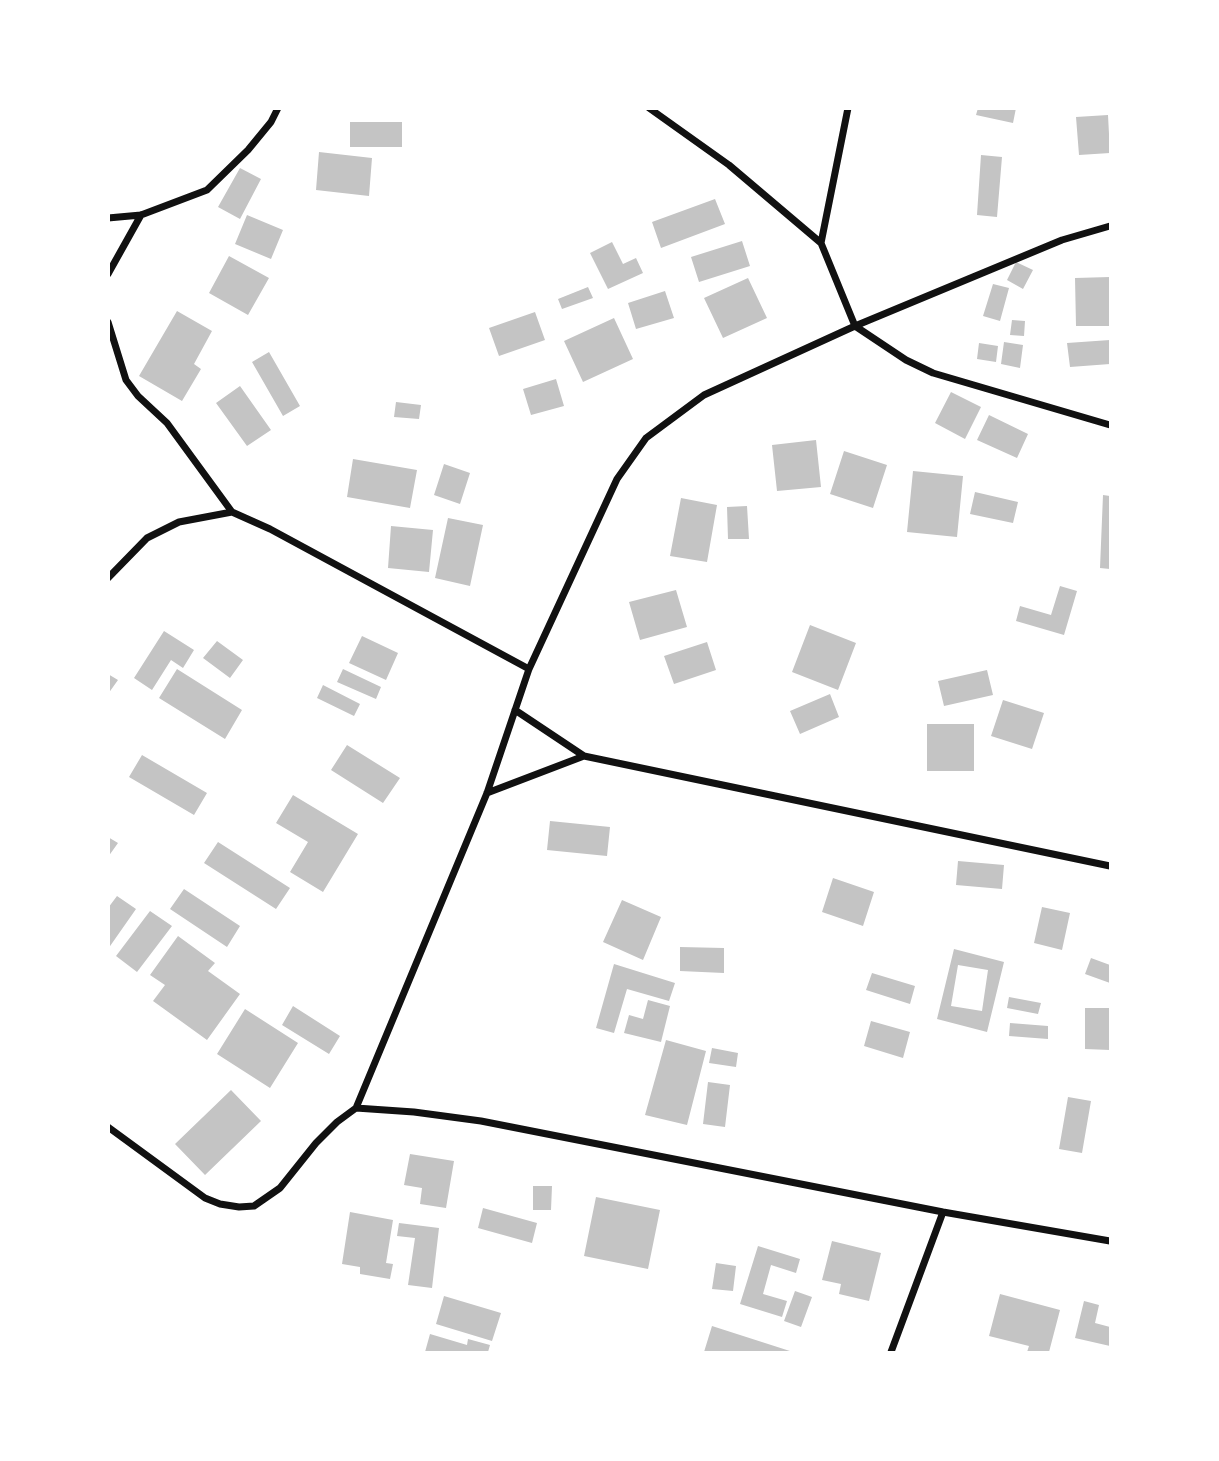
<!DOCTYPE html>
<html>
<head>
<meta charset="utf-8">
<style>
  body { margin:0 }
  #map { position:relative; width:1219px; height:1461px; overflow:hidden; background:#fff; font-family:Jost,sans-serif }
  canvas { display:block }
  .frame { position:absolute; inset:0; border:110px solid #fff; pointer-events:none }
</style>
</head>
<body>
<div id="map">
<canvas width="1219" height="1461"></canvas>
<div class="frame"></div>
</div>
<script>
const c = document.querySelector('canvas').getContext('2d');
c.lineJoin = 'round';
function fill(path, color) { c.fillStyle = color; c.fill(path, 'evenodd'); }
const shape = rows => new Path2D(rows.map(r => 'M' + r).join(''));
function strokePath(path, color, width, dash) { c.strokeStyle = color; c.lineWidth = width; c.lineCap = dash ? 'butt' : 'round'; c.setLineDash(dash || []); c.stroke(path); }
const building = shape([
  [978,108,1016,108,1013,123,976,115],
  [1108,115,1110,153,1079,155,1076,117],
  [350,122,402,122,402,147,350,147],
  [319,152,372,158,369,196,316,190],
  [981,155,1002,157,997,217,977,215],
  [240,168,261,179,240,219,218,207],
  [715,199,725,224,661,248,652,222],
  [247,215,283,230,271,259,235,244],
  [742,241,750,266,699,282,691,257],
  [612,242,623,264,636,258,643,273,608,289,590,253],
  [229,256,269,278,248,315,209,293],
  [1016,262,1033,270,1023,289,1007,280],
  [1110,277,1110,326,1076,326,1075,278],
  [748,278,767,318,723,338,704,298],
  [993,284,1009,288,1000,321,983,316],
  [588,287,593,298,562,309,558,299],
  [665,291,674,318,636,329,628,303],
  [177,311,212,331,194,364,201,369,182,401,139,376],
  [535,312,545,340,499,356,489,328],
  [614,318,633,359,583,382,564,341],
  [1012,320,1025,321,1024,336,1010,335],
  [1110,340,1110,364,1070,367,1067,343],
  [1004,342,1023,345,1020,368,1001,364],
  [979,343,998,346,996,362,977,359],
  [269,352,300,406,283,416,252,362],
  [556,379,564,406,531,415,523,389],
  [240,386,271,430,247,446,216,403],
  [951,392,981,407,965,439,935,423],
  [396,402,421,405,419,419,394,417],
  [989,415,1028,434,1017,458,977,440],
  [816,440,821,487,777,491,772,445],
  [844,451,887,465,873,508,830,494],
  [353,459,417,470,410,508,347,497],
  [444,464,470,473,460,504,434,495],
  [913,471,963,476,957,537,907,532],
  [975,492,1018,502,1013,523,970,514],
  [1103,495,1110,496,1110,569,1100,568],
  [681,498,717,505,707,562,670,556],
  [747,506,749,539,728,539,727,507],
  [448,518,483,525,470,586,435,578],
  [391,526,433,530,429,572,388,568],
  [1060,586,1077,591,1064,635,1016,621,1020,606,1051,615],
  [676,590,687,627,640,640,629,602],
  [810,625,856,643,838,690,792,672],
  [164,631,194,650,183,668,171,660,152,690,134,678],
  [362,636,398,653,386,680,349,663],
  [217,641,243,660,230,678,203,658],
  [707,642,716,670,674,684,664,656],
  [177,669,242,710,225,739,159,698],
  [343,669,381,687,376,699,337,682],
  [987,670,993,695,944,706,938,681],
  [108,674,118,680,108,694],
  [323,685,360,704,354,716,317,698],
  [830,694,839,717,800,734,790,711],
  [1003,700,1044,713,1032,749,991,736],
  [927,724,974,724,974,771,927,771],
  [347,745,400,778,383,803,331,770],
  [142,755,207,793,194,815,129,777],
  [293,795,358,834,323,892,290,872,308,842,276,823],
  [550,821,610,827,607,856,547,850],
  [108,837,118,843,108,857],
  [218,842,290,888,276,909,204,863],
  [958,861,1004,865,1002,889,956,885],
  [833,878,874,892,863,926,822,912],
  [184,889,240,926,227,947,170,909],
  [117,896,136,909,108,949,108,908],
  [622,900,661,917,643,960,603,942],
  [1042,907,1070,913,1062,950,1034,943],
  [150,911,172,926,137,972,116,956],
  [178,936,215,963,208,971,240,994,207,1040,153,1001,165,985,150,975],
  [680,947,724,948,724,973,680,971],
  [954,949,1004,962,987,1032,937,1019],
  [958,965,988,970,982,1011,951,1006],
  [1091,958,1110,965,1110,983,1085,974],
  [614,964,675,983,669,1001,627,989,614,1033,596,1028],
  [872,973,915,986,910,1004,866,990],
  [1009,997,1041,1003,1038,1014,1007,1008],
  [648,1000,670,1006,661,1042,624,1033,629,1015,643,1019],
  [293,1006,340,1036,329,1054,282,1025],
  [1085,1008,1110,1008,1110,1050,1085,1049],
  [245,1009,298,1043,270,1088,217,1054],
  [871,1021,910,1032,903,1058,864,1046],
  [1010,1023,1048,1026,1048,1039,1009,1036],
  [666,1040,706,1051,687,1125,645,1115],
  [712,1048,738,1053,736,1067,709,1063],
  [708,1082,730,1085,725,1127,703,1124],
  [231,1090,261,1121,205,1175,175,1144],
  [1068,1097,1091,1101,1082,1153,1059,1149],
  [410,1154,454,1161,446,1208,420,1204,422,1188,404,1185],
  [533,1186,552,1186,551,1210,533,1210],
  [596,1197,660,1210,648,1269,584,1256],
  [483,1208,537,1223,532,1243,478,1228],
  [350,1212,393,1220,386,1263,393,1264,390,1279,360,1274,360,1267,342,1264],
  [399,1223,439,1228,432,1288,408,1285,415,1238,397,1236],
  [832,1241,881,1253,869,1301,839,1294,841,1284,822,1280],
  [758,1246,800,1259,796,1273,771,1265,763,1294,787,1301,782,1317,740,1304],
  [716,1263,736,1266,733,1291,712,1289],
  [795,1291,812,1297,801,1327,784,1321],
  [1000,1294,1060,1310,1049,1352,1027,1352,1029,1346,989,1336],
  [444,1296,501,1313,492,1341,436,1324],
  [1084,1301,1099,1305,1095,1323,1110,1327,1110,1346,1075,1338],
  [712,1326,793,1352,704,1352],
  [430,1334,467,1345,468,1339,490,1345,488,1352,425,1352]
]);
const minor = shape([
  [649,108,729,165,821,243,855,326,906,360,933,373,1110,425],
  [108,218,141,215,207,190,248,150,271,122,278,108],
  [821,243,848,108],
  [108,274,141,215],
  [108,322,126,380,138,396,167,423,232,512],
  [108,578,147,538,179,522,232,512,270,529,529,669],
  [515,710,584,756],
  [487,793,584,756,1110,866],
  [356,1108,487,793,529,669,617,479,646,438,704,395,855,326,1062,240,1110,226],
  [108,1127,205,1198,220,1204,239,1207,254,1206,280,1188,316,1143,337,1122,356,1108,414,1112,481,1121,943,1212,1110,1241],
  [891,1352,943,1212]
]);
fill(building, '#c4c4c4');
strokePath(minor, '#111', 7);
</script>
</body>
</html>
